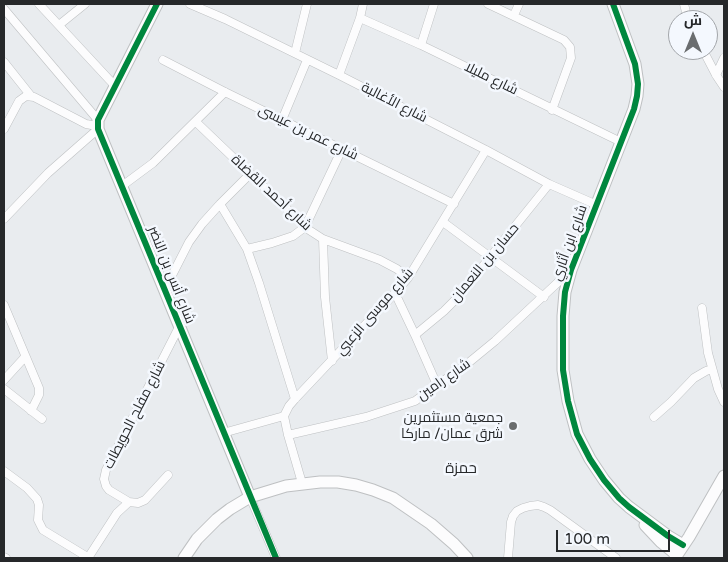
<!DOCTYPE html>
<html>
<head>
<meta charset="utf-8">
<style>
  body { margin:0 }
  #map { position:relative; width:728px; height:562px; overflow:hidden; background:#e9ecef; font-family:"Varela Round",Cairo,sans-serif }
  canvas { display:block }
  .frame { position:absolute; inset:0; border:5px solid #26282a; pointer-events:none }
  .north { position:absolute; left:668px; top:10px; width:50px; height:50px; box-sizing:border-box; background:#f4f8fe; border:1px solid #a2a5a9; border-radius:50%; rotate:0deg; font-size:14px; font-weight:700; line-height:20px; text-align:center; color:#26282a }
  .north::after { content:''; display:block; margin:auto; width:18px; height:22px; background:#6a6d6f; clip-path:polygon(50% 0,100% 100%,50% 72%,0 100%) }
  .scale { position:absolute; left:556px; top:530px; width:114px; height:22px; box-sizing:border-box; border:2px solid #26282a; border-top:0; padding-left:6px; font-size:15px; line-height:18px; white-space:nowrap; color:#26282a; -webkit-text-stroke:4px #f4f8fe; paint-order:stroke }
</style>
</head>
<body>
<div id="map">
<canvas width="728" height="562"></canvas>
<div class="frame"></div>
<div class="north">ش</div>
<div class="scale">100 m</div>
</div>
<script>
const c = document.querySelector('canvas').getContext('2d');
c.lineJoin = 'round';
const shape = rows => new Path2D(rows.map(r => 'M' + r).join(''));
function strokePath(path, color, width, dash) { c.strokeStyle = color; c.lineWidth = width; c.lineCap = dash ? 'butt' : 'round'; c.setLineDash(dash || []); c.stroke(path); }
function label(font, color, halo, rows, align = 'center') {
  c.font = font + ' "Varela Round",Cairo,sans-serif'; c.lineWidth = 5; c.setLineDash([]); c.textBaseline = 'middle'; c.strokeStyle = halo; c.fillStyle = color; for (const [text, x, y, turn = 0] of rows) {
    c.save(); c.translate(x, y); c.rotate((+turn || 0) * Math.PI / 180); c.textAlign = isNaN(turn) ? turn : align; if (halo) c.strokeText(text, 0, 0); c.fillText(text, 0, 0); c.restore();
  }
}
const street = shape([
  [39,4,116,87],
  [190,4,225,19,339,75,486,150,549,184,597,205],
  [488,4,564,40,570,47,571,58,552,110],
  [684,4,688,20],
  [4,9,98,120],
  [514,15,519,4],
  [360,18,421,45,621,142],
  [59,25,85,4],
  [421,45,434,4],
  [703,50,716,75,724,87],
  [295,53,307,4],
  [163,60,225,92,454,204],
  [4,62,31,96],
  [339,75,360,18,363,4],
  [716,75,724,58],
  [282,120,307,60],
  [196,122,309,230,323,239,380,260,397,269,408,278],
  [4,129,19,101,26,96,34,97,86,124,97,126],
  [122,186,153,163,225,92],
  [220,204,247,249,259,283,295,399],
  [4,219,48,173,98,129],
  [443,222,544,297],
  [323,239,325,297,332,361],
  [247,249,272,243,293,236,305,227,342,149],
  [164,291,189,242,202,224,220,204,250,174],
  [395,293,415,335,437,385],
  [4,305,39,388,39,395,31,411],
  [702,308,708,353,718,389,724,402],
  [415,335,444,311,458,297,549,184],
  [4,380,25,357],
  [4,389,42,419],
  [284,416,288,435,302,483],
  [654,417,671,402,694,378,706,371,712,369],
  [223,433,284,416,289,406,295,399,395,293,408,278,486,150],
  [288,435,366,417,415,401,467,364,495,341,569,272],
  [4,471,27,488,37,499,39,505,38,520,43,530,89,558],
  [168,475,145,500,138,503,129,502,109,490,106,486,104,479,106,470,179,327],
  [250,497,276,558],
  [4,557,6,558],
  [88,558,117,513,129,502],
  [508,558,511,522,513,516,517,511,523,508,530,506,538,505,544,507,550,510,616,558]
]);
const secondary = shape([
  [157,4,98,120,98,129,250,497],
  [613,4,635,64,638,84,637,96,634,109,571,270,565,292,563,316,563,370,568,401,577,434,590,459,604,480,619,498,629,507,668,536,683,545],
  [645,525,661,542,677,555],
  [184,558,197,539,217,519,230,509,250,497,286,486,320,482,338,482,356,485,373,490,393,498,431,524,454,544,467,558],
  [675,558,689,537,724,476]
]);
const cycleway = shape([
  [157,4,98,120,98,129,276,558],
  [613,4,635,64,638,84,637,96,634,109,571,270,565,292,563,316,563,370,568,401,577,434,590,459,604,480,619,498,629,507,668,536,683,545]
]);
const markers = [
  [513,426,5,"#6a6d6f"]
];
const streetNames = [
  ["شارع مليلا",491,79,26],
  ["شارع الأغالبة",394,103,27],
  ["شارع عمر بن عيسى",308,133,26],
  ["شارع أحمد القضاة",271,193,43],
  ["شارع ابن أثاري",570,243,-70],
  ["حسان بن النعمان",485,263,-50],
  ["شارع أنس بن النضر",171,275,68],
  ["شارع موسى الزعبي",375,312,-49],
  ["شارع رامين",444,380,-35],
  ["شارع مفلح الحويطات",135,415,-63]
];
const poiNames = [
  ["جمعية مستثمرين",503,418],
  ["شرق عمان/ ماركا",503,434]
];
const neighbourhoodNames = [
  ["حمزة",461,469]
];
strokePath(street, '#bec0c2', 9);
strokePath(secondary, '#bec0c2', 13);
strokePath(street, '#fcfcfd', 8);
strokePath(secondary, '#fcfcfd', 11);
strokePath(cycleway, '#00873e', 6);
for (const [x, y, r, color] of markers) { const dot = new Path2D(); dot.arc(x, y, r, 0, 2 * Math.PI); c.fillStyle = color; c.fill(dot); strokePath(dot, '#f4f8fe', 2); }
label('14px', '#26282a', '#f4f8fe', streetNames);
label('14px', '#26282a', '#f4f8fe', poiNames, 'right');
label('15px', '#26282a', '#f4f8fe', neighbourhoodNames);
</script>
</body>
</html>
